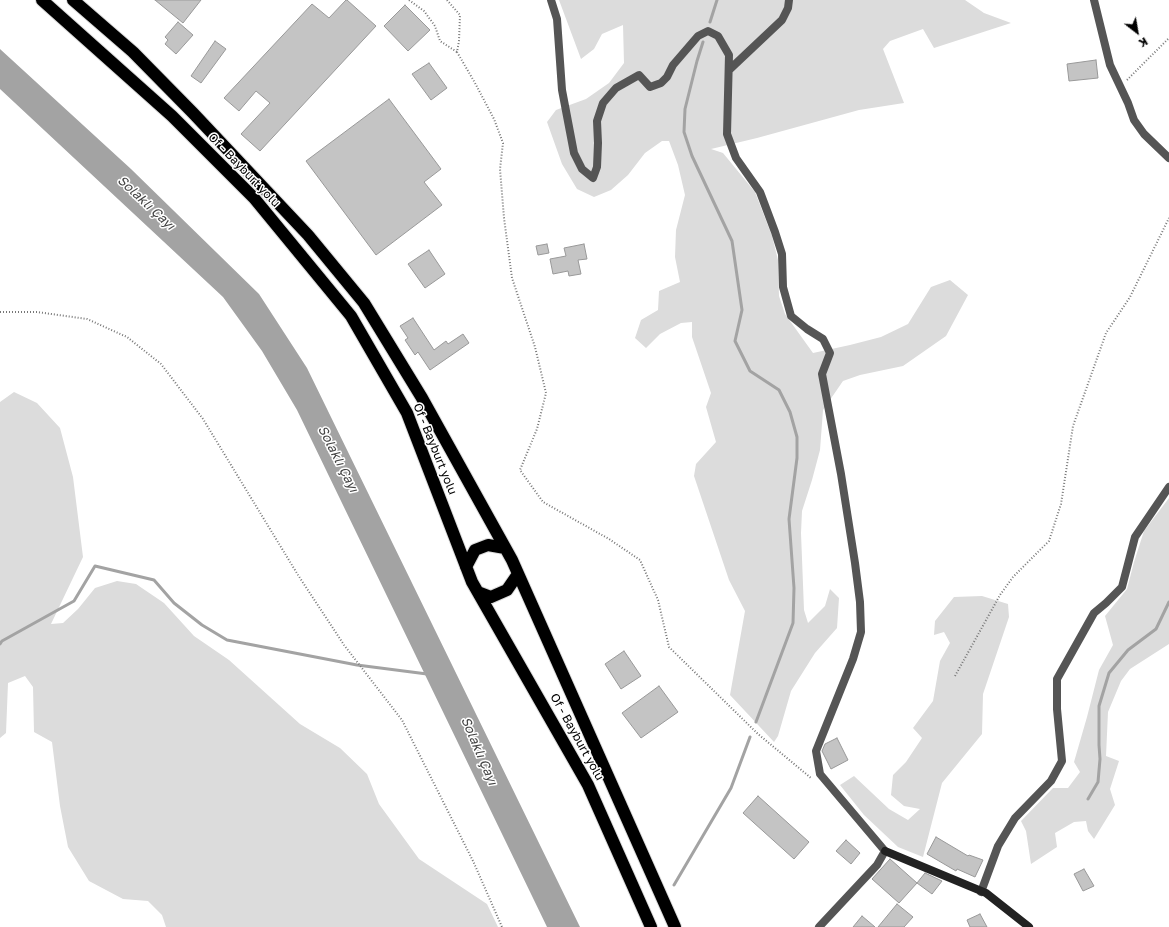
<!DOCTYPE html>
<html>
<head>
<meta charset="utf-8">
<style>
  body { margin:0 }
  #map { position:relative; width:1169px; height:927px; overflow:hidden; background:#fff; font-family:"Golos Text",sans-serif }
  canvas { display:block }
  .north { position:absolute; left:1117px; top:12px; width:40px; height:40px; -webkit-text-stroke:3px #fff; paint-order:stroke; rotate:149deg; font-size:11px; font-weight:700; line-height:16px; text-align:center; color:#000 }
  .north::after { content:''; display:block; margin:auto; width:14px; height:18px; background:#000; clip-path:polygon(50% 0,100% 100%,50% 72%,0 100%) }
</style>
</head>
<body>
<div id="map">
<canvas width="1169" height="927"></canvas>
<div class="north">K</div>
</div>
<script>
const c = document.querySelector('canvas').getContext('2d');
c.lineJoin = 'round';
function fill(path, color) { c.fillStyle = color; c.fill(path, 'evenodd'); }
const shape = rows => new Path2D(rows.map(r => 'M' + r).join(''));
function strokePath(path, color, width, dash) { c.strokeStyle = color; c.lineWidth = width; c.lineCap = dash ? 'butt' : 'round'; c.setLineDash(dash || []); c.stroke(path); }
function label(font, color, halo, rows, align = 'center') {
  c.font = font + ' "Golos Text",sans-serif'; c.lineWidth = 3; c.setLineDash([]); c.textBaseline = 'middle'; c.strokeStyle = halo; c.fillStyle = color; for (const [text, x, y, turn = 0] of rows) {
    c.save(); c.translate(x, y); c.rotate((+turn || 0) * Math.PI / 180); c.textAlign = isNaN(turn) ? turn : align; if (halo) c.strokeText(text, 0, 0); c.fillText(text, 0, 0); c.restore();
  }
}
const green = shape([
  [559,0,965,0,984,13,1011,23,934,48,923,29,890,41,883,49,904,103,859,110,757,138,711,149,723,153,755,192,772,236,778,260,779,296,785,314,813,353,850,345,881,337,908,324,931,287,950,280,968,295,946,336,903,366,860,375,843,381,823,410,820,450,812,480,802,511,801,533,804,610,808,623,825,606,830,589,839,598,837,628,815,653,791,691,778,736,774,742,730,695,745,611,729,580,694,476,696,464,716,442,706,407,711,393,692,337,692,322,681,323,660,334,646,348,635,338,641,320,658,310,659,291,680,282,675,257,676,230,685,195,678,165,669,141,662,141,645,153,628,175,611,190,594,197,577,189,562,164,547,122,556,110,586,99,609,83,624,63,623,25,602,34,594,49,581,59],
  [14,392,37,403,60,428,73,477,83,557,51,624,63,623,78,609,95,588,117,581,136,584,164,603,194,636,229,660,300,724,340,748,367,774,379,804,419,859,487,904,498,927,166,927,162,915,148,901,123,899,89,881,68,847,60,806,52,742,34,732,33,687,25,676,8,683,6,733,0,738,0,402],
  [1169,498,1169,644,1130,669,1121,681,1108,712,1106,756,1119,761,1110,789,1115,805,1094,839,1088,831,1086,821,1074,822,1055,833,1057,847,1031,864,1026,831,1021,821,1053,788,1068,788,1080,772,1074,762,1087,717,1099,670,1113,645,1105,616,1127,589,1134,562,1144,531],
  [982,596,1008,604,1009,617,983,694,982,734,942,783,923,857,898,847,864,815,840,785,854,776,889,809,908,820,920,809,904,806,891,795,893,775,906,762,922,738,913,728,933,701,940,661,950,643,944,632,934,635,935,621,954,597]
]);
const water = shape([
  [0,49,131,169,259,294,307,368,580,927,547,927,297,410,262,351,223,297,0,89]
]);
const stream = shape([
  [710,22,717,0],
  [703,42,697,61,685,109,684,132,692,156,732,241,742,310,735,341,750,371,779,390,790,412,797,437,797,458,789,519,794,588,793,623,756,722],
  [0,644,2,641,74,601,95,566,154,580,174,603,202,625,227,640,357,665,427,674],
  [1088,799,1098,782,1100,759,1099,745,1099,706,1109,673,1128,650,1156,629,1169,602],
  [674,885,731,788,750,737]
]);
const building = shape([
  [155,0,201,0,183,23,155,0],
  [346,0,347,0,376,26,260,151,241,134,270,103,256,91,239,111,224,98,312,4,329,18,346,0],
  [405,5,430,30,408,51,384,26,405,5],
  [178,22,193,35,176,54,165,44,168,40,165,37,178,22],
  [215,41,226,49,201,83,191,76,215,41],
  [1096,60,1098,78,1069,81,1067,64,1096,60],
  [429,63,447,88,431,100,412,74,429,63],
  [389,99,441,169,424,182,442,205,376,255,306,161,389,99],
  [547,244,549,253,538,255,536,246,547,244],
  [584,244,587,259,578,260,581,274,569,276,568,271,553,274,550,259,566,256,564,248,584,244],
  [429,250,445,274,425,288,408,264,429,250],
  [413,318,434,350,446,341,448,344,463,334,469,343,430,370,418,352,415,355,405,340,408,338,400,326,413,318],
  [624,651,641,676,621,689,605,664,624,651],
  [659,686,678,712,641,738,622,713,659,686],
  [837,738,848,760,831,769,822,751,825,744,837,738],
  [758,796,809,842,794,859,743,813,758,796],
  [936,837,968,856,969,855,983,860,975,877,957,869,956,871,927,854,936,837],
  [846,840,860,853,851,864,836,851,846,840],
  [890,859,917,883,899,903,872,879,890,859],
  [1084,869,1094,886,1083,891,1074,874,1084,869],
  [925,873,942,881,932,894,917,883,925,873],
  [897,904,913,917,904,927,878,927,897,904],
  [980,914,987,927,970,927,967,920,980,914],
  [862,916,875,927,853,927,862,916]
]);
const path = shape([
  [409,0,424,11,435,26,440,41,457,52],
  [447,0,460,15,459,41,457,52,475,83,494,119,503,143,500,169,504,218,512,278,535,347,546,393,537,429,520,470,543,502,609,539,640,560,658,600,669,647,758,734,811,778],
  [1127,80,1169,38],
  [0,312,37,312,87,319,127,337,161,364,203,419,298,575,344,645,402,720,473,861,502,927],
  [955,676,1000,595,1013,577,1049,541,1061,504,1073,426,1106,333,1130,297,1169,218]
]);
const street = shape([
  [551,0,557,19,562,90,574,153,582,169,593,178,597,167,598,143,597,121,603,103,616,88,639,75,650,87,661,83,667,77,673,65,698,36,708,31,718,36,729,55,727,134,736,158,760,192,775,232,782,254,783,287,791,316,807,329,823,339,830,353,822,374,841,474,855,563,860,602,861,632,853,659,816,751,820,774,885,851,877,865,819,927],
  [1094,0,1110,65,1128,103,1134,120,1144,134,1169,158],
  [729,70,782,20,788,8,789,0],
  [981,892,998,846,1015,818,1051,781,1062,761,1057,709,1057,679,1094,613,1106,603,1122,587,1135,537,1169,487]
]);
const secondary = shape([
  [885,851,986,893,1029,927]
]);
const highway = shape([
  [42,0,172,116,254,198,351,316,407,413,472,582,588,785,651,927],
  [73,0,133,52,193,113,308,235,364,303,422,398,512,560,675,927],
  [466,567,475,550,488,545,505,548],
  [478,592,491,597,507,590,518,574]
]);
const streetNames = [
  ["Of - Bayburt yolu",244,170,46],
  ["Of - Bayburt yolu",435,449,68],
  ["Of - Bayburt yolu",577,737,61]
];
const waterNames = [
  ["Solaklı Çayı",146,203,43],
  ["Solaklı Çayı",338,459,63],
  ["Solaklı Çayı",479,751,67]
];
fill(green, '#dcdcdc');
fill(water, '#a3a3a3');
strokePath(stream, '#a3a3a3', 3);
fill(building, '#c4c4c4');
strokePath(building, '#999', 1);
strokePath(highway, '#dbdbdb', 14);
strokePath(path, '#777', 2, [1, 2]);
strokePath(street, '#555', 8);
strokePath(secondary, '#222', 8);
strokePath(highway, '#000', 12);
label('12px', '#000', '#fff', streetNames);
label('italic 13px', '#444', '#fff', waterNames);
</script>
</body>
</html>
